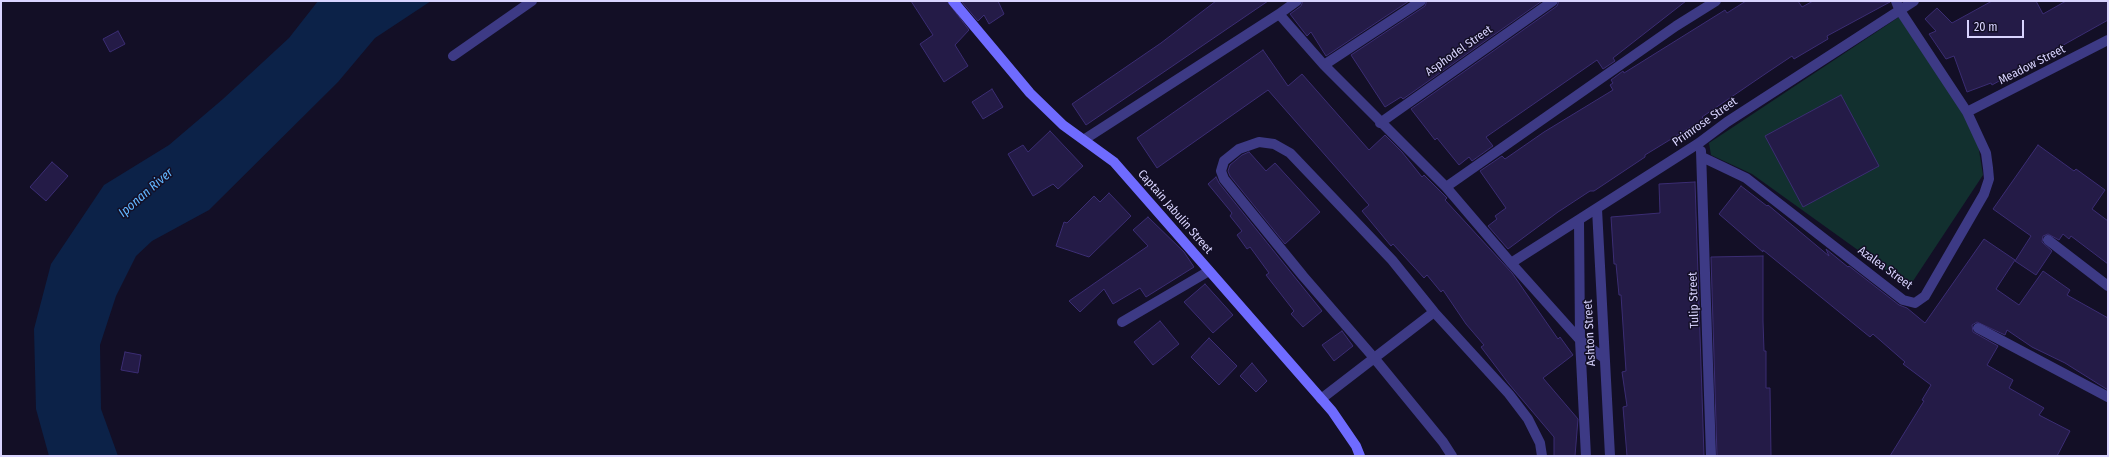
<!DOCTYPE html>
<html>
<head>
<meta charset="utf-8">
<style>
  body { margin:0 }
  #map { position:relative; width:2109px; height:457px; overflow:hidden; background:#130f26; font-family:"Fira Sans Condensed",sans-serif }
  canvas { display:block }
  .frame { position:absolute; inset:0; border:2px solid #d9d4ff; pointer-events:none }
  .scale { position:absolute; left:1967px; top:20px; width:57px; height:18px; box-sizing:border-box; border:2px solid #d9d4ff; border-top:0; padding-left:5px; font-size:12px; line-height:14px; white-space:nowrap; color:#d9d4ff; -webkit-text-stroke:3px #130f26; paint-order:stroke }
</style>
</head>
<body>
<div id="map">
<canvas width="2109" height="457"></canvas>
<div class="frame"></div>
<div class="scale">20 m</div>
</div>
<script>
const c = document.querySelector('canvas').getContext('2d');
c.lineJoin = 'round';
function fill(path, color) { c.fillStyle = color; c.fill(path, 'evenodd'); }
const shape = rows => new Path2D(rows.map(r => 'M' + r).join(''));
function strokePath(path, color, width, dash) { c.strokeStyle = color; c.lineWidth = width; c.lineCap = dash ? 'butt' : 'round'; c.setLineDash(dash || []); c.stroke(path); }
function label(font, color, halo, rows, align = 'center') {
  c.font = font + ' "Fira Sans Condensed",sans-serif'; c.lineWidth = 3; c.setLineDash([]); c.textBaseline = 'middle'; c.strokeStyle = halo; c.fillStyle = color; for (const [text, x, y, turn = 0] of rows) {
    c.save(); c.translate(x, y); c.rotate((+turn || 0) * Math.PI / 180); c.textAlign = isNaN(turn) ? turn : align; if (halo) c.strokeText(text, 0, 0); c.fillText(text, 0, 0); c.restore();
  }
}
const green = shape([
  [1899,17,1976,132,1983,175,1913,281,1901,281,1752,174,1711,155,1709,143]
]);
const water = shape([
  [318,1,431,1,375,38,338,82,209,210,152,241,136,256,116,296,100,345,101,409,118,456,49,456,36,409,34,329,51,264,104,185,169,145,223,99,289,38]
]);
const building = shape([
  [911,1,947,1,969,30,955,45,968,66,944,82,920,44,933,35,911,1],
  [961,1,998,1,1004,14,989,24,984,15,978,21,961,1],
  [1216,1,1268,1,1086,125,1072,104,1161,43,1216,1],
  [1303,1,1409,1,1326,56,1311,32,1307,36,1290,14,1301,6,1303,1],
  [1427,1,1542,1,1403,99,1401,97,1385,107,1351,55,1425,6,1427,1],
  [1559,1,1686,1,1613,58,1615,61,1603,69,1597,60,1486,137,1493,146,1472,161,1469,157,1459,165,1437,138,1435,140,1411,109,1557,6,1559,1],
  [1746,1,1798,1,1802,7,1813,1,1890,2,1827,36,1828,39,1794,59,1792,56,1768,72,1702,117,1704,119,1645,155,1645,157,1594,191,1590,191,1558,212,1508,249,1488,226,1497,219,1495,216,1506,208,1480,171,1502,156,1505,159,1544,132,1613,90,1610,85,1613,83,1611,80,1623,71,1624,73,1725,10,1727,13,1746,1],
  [1992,1,2036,1,2043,14,2066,1,2108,1,2108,20,1992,85,1991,83,1967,92,1954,56,1946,59,1929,34,1936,31,1925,19,1937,8,1952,23,1992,1],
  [118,31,125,44,110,52,103,39,118,31],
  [1263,50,1288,86,1302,74,1369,150,1385,135,1402,152,1422,177,1424,175,1447,198,1445,200,1512,273,1558,339,1560,337,1573,355,1543,378,1578,419,1575,456,1554,456,1554,437,1509,384,1481,347,1484,345,1466,324,1443,290,1441,292,1427,275,1424,278,1393,244,1391,246,1362,211,1369,205,1268,90,1157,168,1137,138,1263,50],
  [992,89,1003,107,983,119,972,102,992,89],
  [1841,95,1879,166,1803,207,1765,136,1841,95],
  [1050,131,1083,166,1058,189,1053,184,1033,196,1008,154,1023,145,1028,152,1050,131],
  [2038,145,2074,171,2076,169,2105,190,2092,209,2108,221,2108,264,2071,236,2069,239,2063,234,2059,240,2048,234,2043,236,2042,242,2052,251,2036,275,2015,261,2031,236,1993,209,2038,145],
  [1249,152,1266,171,1275,163,1320,212,1285,244,1230,176,1228,171,1230,165,1242,155,1249,152],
  [52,162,68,176,46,201,30,187,52,162],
  [1216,177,1219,183,1322,311,1303,327,1291,314,1294,311,1266,275,1269,273,1250,247,1247,249,1237,235,1242,231,1230,216,1232,213,1208,184,1216,177],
  [1695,182,1704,456,1627,456,1623,407,1627,406,1622,372,1626,371,1621,295,1619,295,1616,264,1614,264,1611,217,1660,213,1659,184,1695,182],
  [1741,186,1767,206,1768,205,1829,256,1826,249,1848,267,1849,266,1899,305,1907,308,1925,323,1984,239,2015,260,1996,289,2019,305,2043,271,2070,290,2067,295,2108,318,2108,390,2065,363,2032,347,2007,330,2005,335,1977,322,1972,325,1973,332,1998,346,1987,365,2013,380,2009,388,2044,408,2039,415,2070,431,2057,456,1890,456,1924,401,1922,400,1931,385,1903,364,1905,362,1873,334,1870,337,1763,250,1763,252,1719,214,1741,186],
  [1109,193,1131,216,1089,257,1056,246,1064,222,1067,223,1094,196,1100,202,1109,193],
  [1148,217,1184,252,1194,267,1146,297,1140,288,1113,304,1104,289,1080,312,1069,301,1148,246,1133,230,1148,217],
  [1763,256,1763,321,1764,351,1766,351,1766,388,1770,388,1771,456,1717,456,1711,257,1763,256],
  [1205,284,1233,315,1213,333,1184,302,1205,284],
  [1160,321,1179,344,1153,365,1134,342,1160,321],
  [1342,331,1353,346,1334,361,1322,345,1342,331],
  [1209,338,1237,366,1219,385,1191,357,1209,338],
  [125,352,141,355,138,373,121,370,125,352],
  [1252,363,1267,381,1256,392,1240,376,1252,363]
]);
const lane = shape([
  [1122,322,1209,271]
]);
const street = shape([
  [1279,14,1324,65,1446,187,1511,263,1580,340,1604,358],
  [453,56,532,1],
  [1324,65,1421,1],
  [1967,112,2108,40],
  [1380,123,1553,1],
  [1085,139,1279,14,1297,1],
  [1701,151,1711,456],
  [1702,157,1746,178,1903,300,1915,303,1925,296,1984,194,1989,179,1988,168,1986,153,1967,112,1899,9,1896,1],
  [1446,187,1676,26,1716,1],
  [1597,209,1610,456],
  [1579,220,1580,340,1586,456],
  [2048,240,2108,286],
  [1511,263,1699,143,1727,122,1914,1],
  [1978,328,2108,397],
  [1321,399,1434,312],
  [1452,456,1443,442,1375,359,1303,276,1224,179,1221,171,1224,161,1239,149,1259,142,1274,144,1290,153,1392,260,1434,312,1509,394,1528,419,1540,443,1542,456]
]);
const secondary = shape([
  [953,1,1030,93,1063,125,1114,162,1332,411,1356,446,1360,456]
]);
const streetNames = [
  ["Asphodel Street",1459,51,-35],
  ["Meadow Street",2032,65,-27],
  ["Primrose Street",1705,122,-35],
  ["Captain Jabulin Street",1175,212,49],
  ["Azalea Street",1885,268,36],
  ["Tulip Street",1694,300,-92],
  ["Ashton Street",1590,333,-93]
];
const waterNames = [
  ["Iponan River",146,193,-41]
];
fill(green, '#12302f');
fill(water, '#0c2248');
fill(building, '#241b47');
strokePath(building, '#3b2d73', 1);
strokePath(lane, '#3d3a85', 10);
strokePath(street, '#3d3a85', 10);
strokePath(secondary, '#6f6bff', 10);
label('12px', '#d9d4ff', '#130f26', streetNames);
label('italic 13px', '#62b6ff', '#130f26', waterNames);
</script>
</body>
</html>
